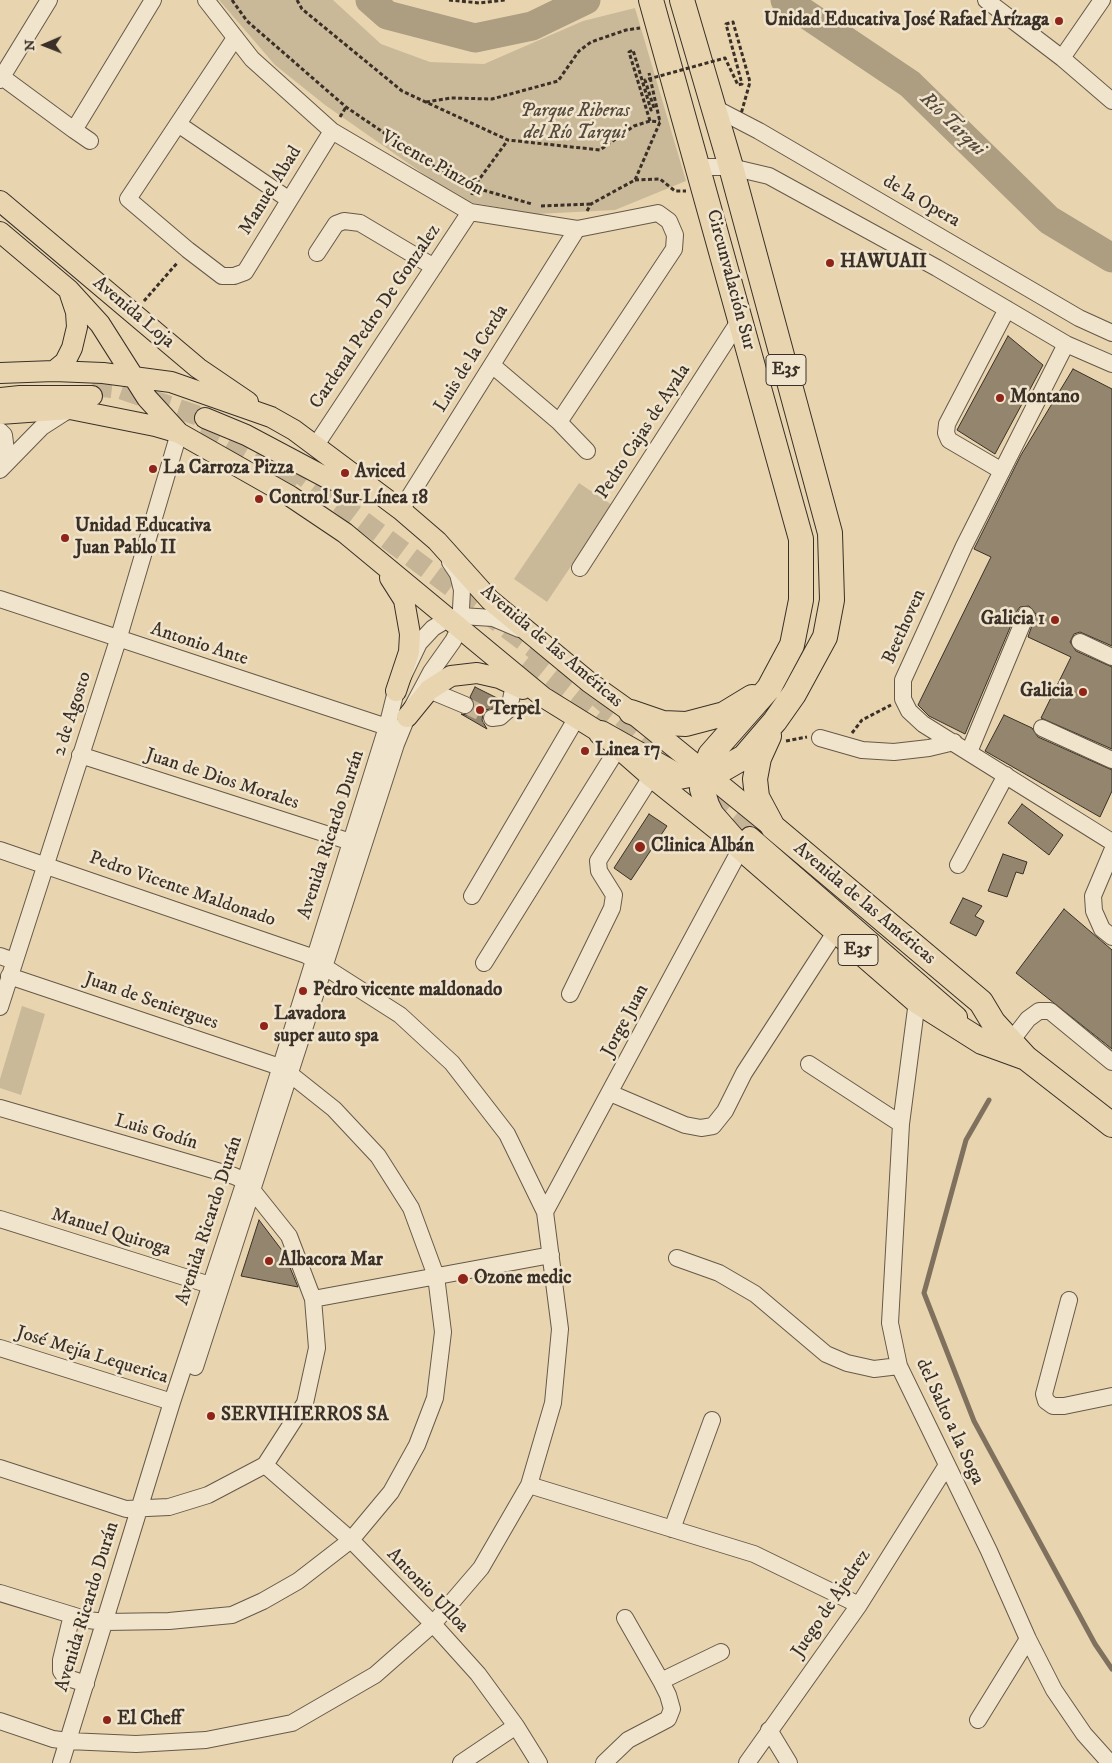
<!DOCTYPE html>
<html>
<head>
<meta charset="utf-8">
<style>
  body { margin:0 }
  #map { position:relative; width:1112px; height:1763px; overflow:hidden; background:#e8d5b0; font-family:"IM FELL DW Pica",serif }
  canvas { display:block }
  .north { position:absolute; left:20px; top:20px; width:50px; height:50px; -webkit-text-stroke:4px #f0e4cc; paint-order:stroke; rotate:269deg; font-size:14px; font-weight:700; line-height:20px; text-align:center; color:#3a3027 }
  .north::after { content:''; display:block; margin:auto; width:18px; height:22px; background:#3a3027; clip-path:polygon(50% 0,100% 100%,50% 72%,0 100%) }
</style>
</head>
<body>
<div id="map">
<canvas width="1112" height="1763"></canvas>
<div class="north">N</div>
</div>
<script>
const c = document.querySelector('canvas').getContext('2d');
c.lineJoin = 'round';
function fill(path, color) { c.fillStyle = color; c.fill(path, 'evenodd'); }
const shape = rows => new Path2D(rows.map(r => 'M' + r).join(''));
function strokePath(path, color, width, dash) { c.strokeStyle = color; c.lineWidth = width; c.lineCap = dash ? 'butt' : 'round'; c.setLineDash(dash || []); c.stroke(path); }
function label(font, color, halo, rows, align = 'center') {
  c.font = font + ' "IM FELL DW Pica",serif'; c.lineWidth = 5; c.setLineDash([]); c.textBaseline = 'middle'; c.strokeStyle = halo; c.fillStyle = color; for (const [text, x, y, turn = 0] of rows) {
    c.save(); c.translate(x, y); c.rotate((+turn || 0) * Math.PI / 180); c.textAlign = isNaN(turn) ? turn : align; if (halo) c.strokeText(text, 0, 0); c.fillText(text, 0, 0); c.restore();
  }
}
const green = shape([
  [219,0,333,0,381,44,430,62,484,64,583,21,635,8,686,181,615,210,537,214,462,201,325,105,275,65],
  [579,483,612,505,547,602,514,579],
  [22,1006,45,1014,21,1095,0,1088,0,1079]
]);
const stream = shape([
  [989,1100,966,1140,924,1293,974,1421,1095,1644,1112,1669]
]);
const river = shape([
  [370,0,387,15,475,38,532,26,586,0],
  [785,0,910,84,1049,220,1112,258]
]);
const building = shape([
  [1008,336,1043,365,995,454,957,430,1008,336],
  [1073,369,1112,389,1112,646,1080,632,1074,634,1070,642,1076,651,1112,667,1112,749,1041,718,1071,657,1028,637,1036,614,1029,606,1020,607,1017,611,965,734,929,716,918,705,991,557,974,549,1021,455,1073,369],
  [475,687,501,700,496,707,486,710,483,714,482,720,487,729,461,714,467,715,474,709,475,703,470,697,475,687],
  [1004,715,1032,728,1038,737,1112,770,1112,791,1100,817,985,751,1004,715],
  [1022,804,1063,835,1049,855,1008,823,1022,804],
  [649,814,667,826,631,880,614,868,649,814],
  [1003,854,1027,862,1023,874,1016,872,1007,897,988,891,1003,854],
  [963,898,982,906,975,916,984,921,976,936,950,923,963,898],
  [1064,909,1112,950,1112,1049,1016,973,1064,909],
  [259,1220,284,1253,298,1287,241,1276,259,1220]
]);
const minorTunnel = shape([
  [465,705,492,718]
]);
const majorTunnel = shape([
  [92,386,120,389,205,418,220,427],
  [201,430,215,435,301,484],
  [291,467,550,661],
  [528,658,607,721],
  [599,698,753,830]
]);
const path = shape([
  [232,0,247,21,346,107,458,183,532,204],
  [297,0,302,9,402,91,508,140,600,150,634,126,650,121,660,122],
  [449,0,480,3,505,0],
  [426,102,451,98,492,99,558,81,579,51,591,42,626,30,640,28],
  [340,117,346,107],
  [635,180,660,179,675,191,686,191],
  [472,195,473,188,508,140],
  [541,206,591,204],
  [587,211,591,204,635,180,660,122,649,73],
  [144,301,178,262],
  [852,733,862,720,891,705],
  [786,741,807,737]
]);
const minor = shape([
  [206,0,252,59,332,131,470,212,577,229,658,213,669,221,675,235,674,249,559,422],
  [986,0,1062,58,1112,101],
  [235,38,128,199,188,250,222,276,234,276,245,272,332,131],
  [1062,58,1102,0],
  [2,77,74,130,153,0],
  [0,80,49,0],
  [711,106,759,131,1079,318,1112,333],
  [178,124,288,199],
  [74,130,90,141],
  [698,167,731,167,769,176,937,268,1066,344,1112,364],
  [317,253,336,224,344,221,360,223,434,267],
  [1066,344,964,546,903,680,903,699,909,711,923,724,1112,842],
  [492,365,559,422,587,451],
  [0,431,4,435,6,451,0,465],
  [316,445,470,212],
  [0,470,42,427,70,409],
  [1002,471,949,440,946,433,947,424,1007,309],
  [401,510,577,229],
  [580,568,741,318],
  [0,599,387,727],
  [1080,642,1112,657],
  [429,690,465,705],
  [492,718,500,717,509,709,514,685],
  [1042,728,1112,760],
  [820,738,862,750,894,752,929,748,954,742],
  [969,752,1026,615],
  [80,755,351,842],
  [0,850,306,955,400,1015,452,1063,507,1134,545,1212,560,1329,553,1403,529,1485,481,1568,433,1624,375,1675,292,1723,206,1740,136,1744,68,1741,53,1739,0,1721],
  [1112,851,1093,896,1094,911,1102,929,1112,937],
  [958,865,1006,775],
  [472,896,576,719],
  [0,956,14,961],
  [484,963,618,748],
  [9,976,280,1067],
  [570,994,612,908,614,895,599,871,598,861,651,777],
  [917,1001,901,1124,890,1323,899,1366,989,1551,1028,1639,1054,1690,1084,1734,1110,1763],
  [0,1007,118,640,179,433],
  [1011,1041,1028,1019,1039,1011,1050,1011,1112,1062],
  [809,1064,901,1124],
  [610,1093,685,1125,701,1128,713,1126,725,1111,744,1073,836,931],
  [0,1108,234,1176,245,1181,289,1236,313,1299,317,1348,305,1403,265,1465,208,1495,169,1507,126,1509,0,1468],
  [545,1212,741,848],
  [0,1219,210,1285],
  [677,1258,719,1273,755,1294,826,1354,847,1363,874,1369,899,1366],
  [313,1299,551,1255],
  [1069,1300,1044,1394,1046,1401,1053,1406,1064,1406,1112,1396],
  [0,1348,172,1402],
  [195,1367,396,744,407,717,431,672,453,641,460,627,462,590,458,574,450,562],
  [265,1465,351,1540,433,1624,478,1674,516,1726,539,1763],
  [529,1485,754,1554,859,1605],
  [672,1529,712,1420],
  [0,1593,88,1620,105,1622,169,1621,232,1615,263,1601,298,1581,351,1540,391,1492,417,1445,435,1398,443,1332,436,1276,411,1208,378,1156,334,1109,290,1074],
  [72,1615,61,1660,61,1671,65,1677,86,1684],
  [625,1618,661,1681],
  [978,1720,1028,1639],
  [769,1730,789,1763],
  [61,1763,172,1402,245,1181,387,727,396,691,419,643,433,628,448,619,461,616,493,618,519,629],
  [461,1763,516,1726],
  [604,1763,628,1740,668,1719,672,1709,668,1695,661,1681,721,1652],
  [747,1763,859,1605,947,1465]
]);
const major = shape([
  [0,201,198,368,248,402],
  [0,232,69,290,100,324,147,398,179,433],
  [54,371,65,362,72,348,77,327,76,312,70,294],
  [0,373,54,371,103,373,171,382,271,417,294,430,401,510,437,541,490,600,589,682,631,712,771,826],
  [0,398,20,396,92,396],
  [0,414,70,409,155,426,179,433,290,496,345,533,543,697,601,733,651,777,721,833],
  [205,418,246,435,327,478,368,491],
  [390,578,404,600,410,634,409,652,396,691],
  [407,717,429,690,451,676,477,673,499,678,523,689],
  [750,837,957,1017]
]);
const highway = shape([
  [651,0,801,539,801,600,792,645,769,688,710,755,702,789,707,805,712,815,741,848,917,1001,982,1042,1026,1058],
  [631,712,663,723,686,724,724,714,752,697],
  [601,733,679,777,725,768,744,757,775,721,794,694,825,637,832,600,830,533,731,167,682,0],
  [769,736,759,758,755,779,757,797,773,827,981,1002,993,1022,1026,1058,1112,1125]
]);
const pathBridge = shape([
  [650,121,629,52,633,50,651,110,654,108,645,80,725,58,738,85,742,84,726,24,733,22,750,82,741,114]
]);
const markers = [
  [1059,21,5,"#8f2418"],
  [830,263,5,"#8f2418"],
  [1000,398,5,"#8f2418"],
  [153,469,5,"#8f2418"],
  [345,473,5,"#8f2418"],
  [259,499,5,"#8f2418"],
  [65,538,5,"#8f2418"],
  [1055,620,5,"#8f2418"],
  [1083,692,5,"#8f2418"],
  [480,710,5,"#8f2418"],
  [585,751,5,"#8f2418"],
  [640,847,6,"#8f2418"],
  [303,991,5,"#8f2418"],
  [264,1026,5,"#8f2418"],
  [269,1261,5,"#8f2418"],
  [463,1279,6,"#8f2418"],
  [211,1416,5,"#8f2418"],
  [107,1720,5,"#8f2418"]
];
const shields = [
  [786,370,40],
  [858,950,40]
];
const shieldNames = [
  ["E35",786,370],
  ["E35",858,950]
];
const poiNames = [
  ["Unidad Educativa José Rafael Arízaga",1049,21,"right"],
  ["HAWUAII",840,263],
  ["Montano",1010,398],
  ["La Carroza Pizza",163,469],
  ["Aviced",355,473],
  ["Control Sur Línea 18",269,499],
  ["Unidad Educativa",75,527],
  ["Juan Pablo II",75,549],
  ["Galicia 1",1045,620,"right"],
  ["Galicia",1073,692,"right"],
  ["Terpel",490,710],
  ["Linea 17",595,751],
  ["Clinica Albán",651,847],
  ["Pedro vicente maldonado",313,991],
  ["Lavadora",274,1015],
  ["super auto spa",274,1037],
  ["Albacora Mar",279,1261],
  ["Ozone medic",474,1279],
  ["SERVIHIERROS SA",221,1416],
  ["El Cheff",117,1720]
];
const parkNames = [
  ["Parque Riberas",575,112],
  ["del Río Tarqui",575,134]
];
const streetNames = [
  ["Vicente Pinzón",432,164,29],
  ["Manuel Abad",271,191,-58],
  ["de la Opera",921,202,30],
  ["Circunvalación Sur",730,280,75],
  ["Avenida Loja",133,313,40],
  ["Cardenal Pedro De Gonzalez",376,317,-56],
  ["Luis de la Cerda",472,359,-58],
  ["Pedro Cajas de Ayala",644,432,-57],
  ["Beethoven",905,627,-66],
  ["Antonio Ante",199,645,18],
  ["Avenida de las Américas",551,647,40],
  ["2 de Agosto",73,714,-72],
  ["Juan de Dios Morales",222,780,18],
  ["Avenida Ricardo Durán",332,835,-72],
  ["Pedro Vicente Maldonado",182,890,19],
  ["Avenida de las Américas",864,904,40],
  ["Juan de Seniergues",151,1002,19],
  ["Jorge Juan",626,1021,-62],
  ["Luis Godín",156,1133,16],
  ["Avenida Ricardo Durán",210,1221,-72],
  ["Manuel Quiroga",111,1233,17],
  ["José Mejía Lequerica",92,1356,17],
  ["del Salto a la Soga",949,1422,65],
  ["Antonio Ulloa",427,1591,46],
  ["Juego de Ajedrez",832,1604,-56],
  ["Avenida Ricardo Durán",88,1607,-73]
];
const waterNames = [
  ["Río Tarqui",952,125,44]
];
fill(green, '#cab999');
strokePath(stream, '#7f715d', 5);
strokePath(river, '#ad9d81', 29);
fill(building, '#94866e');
strokePath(building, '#3a3027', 1);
strokePath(minorTunnel, '#c5b495', 16, [16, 8]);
strokePath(majorTunnel, '#c5b495', 20, [20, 10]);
strokePath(minor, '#665949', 18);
strokePath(major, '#3a3027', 22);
strokePath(highway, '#3a3027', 26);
strokePath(path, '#3a3027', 3, [4, 2.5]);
strokePath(minor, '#f0e4cc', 16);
strokePath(major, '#e8d5b0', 20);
strokePath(highway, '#e8d5b0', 24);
strokePath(pathBridge, '#3a3027', 3, [4, 2.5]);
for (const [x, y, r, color] of markers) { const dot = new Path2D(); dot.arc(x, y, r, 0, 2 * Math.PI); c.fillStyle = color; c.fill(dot); strokePath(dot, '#f0e4cc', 2); }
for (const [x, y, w] of shields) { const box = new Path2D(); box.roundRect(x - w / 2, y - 15.5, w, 31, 4); c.fillStyle = '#f0e4cc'; c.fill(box); strokePath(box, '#3a3027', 1); }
label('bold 18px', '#3a3027', null, shieldNames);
label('bold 19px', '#3a3027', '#f0e4cc', poiNames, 'left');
label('italic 19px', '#574b3e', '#f0e4cc', parkNames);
label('19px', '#3a3027', '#f0e4cc', streetNames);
label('italic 20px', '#574b3e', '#f0e4cc', waterNames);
</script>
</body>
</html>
